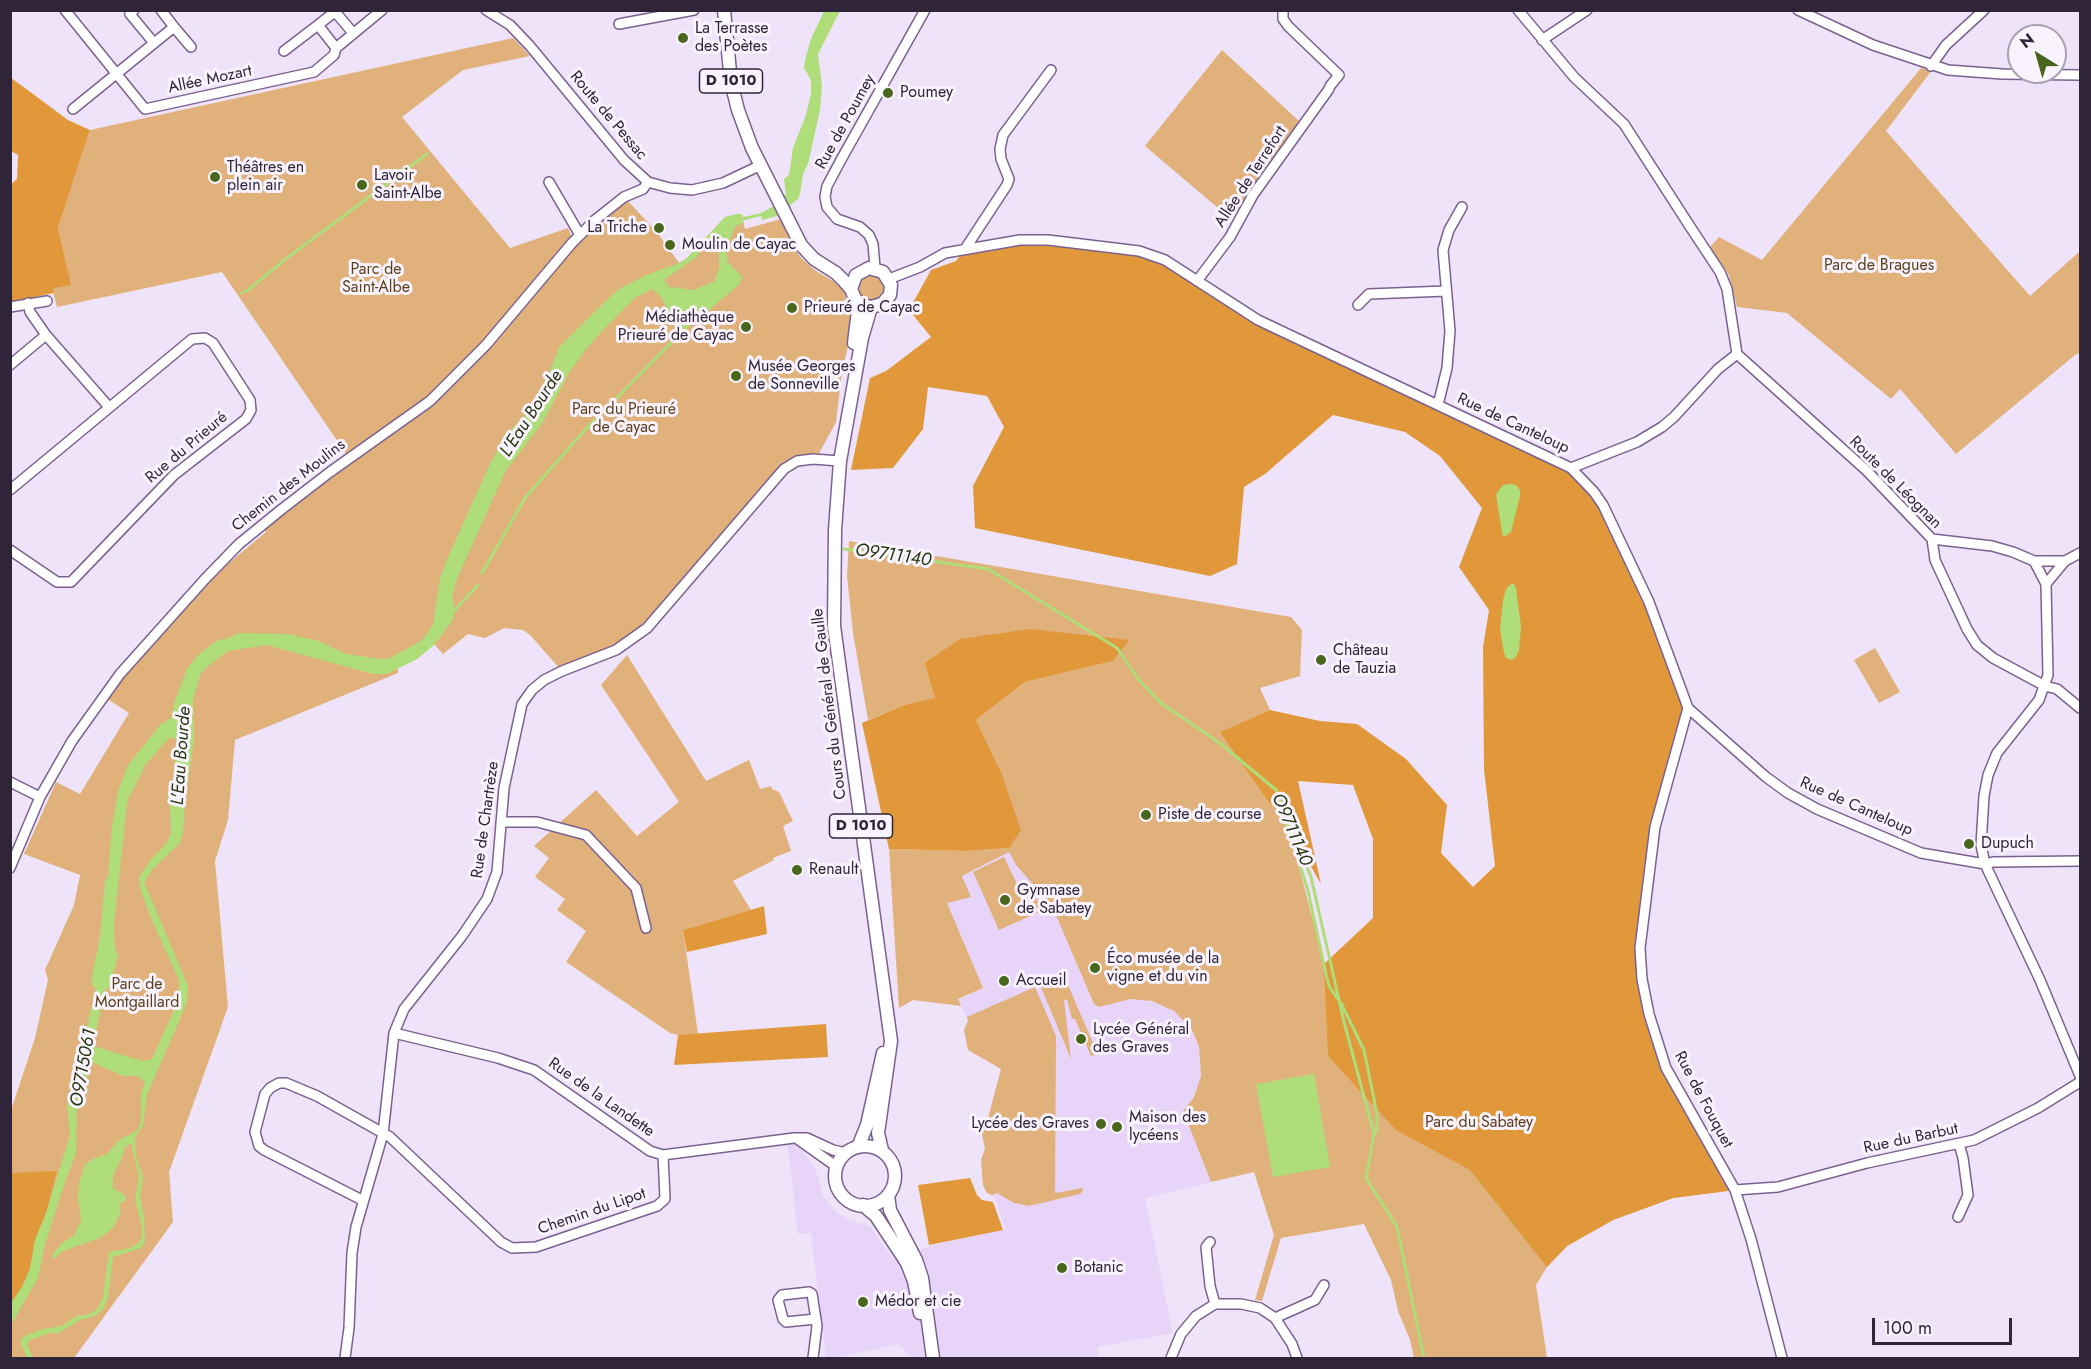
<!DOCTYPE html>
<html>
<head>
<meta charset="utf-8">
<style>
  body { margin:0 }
  #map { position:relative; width:2091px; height:1369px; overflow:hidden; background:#eee3f8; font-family:Jost,sans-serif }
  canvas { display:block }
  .frame { position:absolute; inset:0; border:12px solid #302538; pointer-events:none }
  .north { position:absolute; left:2007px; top:24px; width:60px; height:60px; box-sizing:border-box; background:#f9f3fe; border:2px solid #a9a1af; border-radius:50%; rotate:323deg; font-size:16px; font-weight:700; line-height:24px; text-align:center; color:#302538 }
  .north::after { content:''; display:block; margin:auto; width:21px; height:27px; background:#48671d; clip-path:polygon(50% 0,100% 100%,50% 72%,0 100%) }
  .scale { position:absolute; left:1872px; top:1318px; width:140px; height:27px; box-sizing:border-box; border:3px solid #302538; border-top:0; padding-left:8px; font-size:18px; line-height:21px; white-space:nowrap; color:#302538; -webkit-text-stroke:4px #f9f3fe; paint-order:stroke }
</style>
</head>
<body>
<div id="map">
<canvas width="2091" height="1369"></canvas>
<div class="frame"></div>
<div class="north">N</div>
<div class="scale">100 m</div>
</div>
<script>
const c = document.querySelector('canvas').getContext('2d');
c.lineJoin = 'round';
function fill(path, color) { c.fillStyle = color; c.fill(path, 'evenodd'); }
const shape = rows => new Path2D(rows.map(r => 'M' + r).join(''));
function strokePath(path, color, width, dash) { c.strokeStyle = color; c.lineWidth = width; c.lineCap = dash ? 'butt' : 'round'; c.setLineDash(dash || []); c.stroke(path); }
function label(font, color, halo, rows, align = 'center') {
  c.font = font + ' Jost,sans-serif'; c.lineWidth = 6; c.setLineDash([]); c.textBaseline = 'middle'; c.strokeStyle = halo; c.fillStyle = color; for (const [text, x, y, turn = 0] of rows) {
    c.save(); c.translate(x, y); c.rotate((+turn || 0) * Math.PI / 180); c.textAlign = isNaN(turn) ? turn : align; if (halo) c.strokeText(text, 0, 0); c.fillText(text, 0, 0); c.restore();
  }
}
const built = shape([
  [1009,852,1016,865,1052,906,1094,1004,1099,1007,1115,1001,1141,999,1164,1005,1184,1019,1192,1030,1199,1047,1201,1076,1194,1097,1183,1111,1211,1182,1145,1198,1173,1333,1097,1347,1099,1358,911,1358,898,1344,835,1358,826,1358,811,1233,798,1234,786,1131,815,1167,823,1196,833,1209,849,1220,870,1226,893,1259,934,1245,1005,1229,995,1198,987,1193,983,1185,981,1160,985,1149,979,1119,988,1118,1001,1069,968,1050,964,1030,968,1021,958,1000,983,988,947,903,962,876]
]);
const green = shape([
  [513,38,530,56,463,70,402,117,510,248,568,228,572,238,624,197,657,232,679,263,687,258,725,217,742,214,745,229,781,219,791,244,802,259,816,271,833,281,845,291,855,318,842,371,836,422,816,459,797,461,634,639,562,671,530,635,523,630,504,628,485,638,468,634,443,654,434,644,417,659,398,668,398,673,235,740,228,820,215,861,228,1007,169,1172,173,1222,74,1358,11,1358,11,1110,35,1038,48,980,45,970,74,905,80,875,24,854,56,782,80,794,129,713,106,698,217,573,266,532,262,525,349,458,222,272,57,307,52,288,70,284,58,228,90,130],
  [1222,50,1299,121,1250,190,1239,212,1225,214,1145,146],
  [1921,68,1932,70,1886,131,2030,296,2080,251,2080,353,2075,355,1956,454,1900,389,1891,399,1787,313,1737,307,1729,275,1710,247,1719,237,1762,260],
  '857 288a14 14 0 1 1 28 0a14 14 0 1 1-28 0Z',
  [849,541,1291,617,1302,630,1300,676,1260,688,1270,710,1221,732,1270,804,1283,818,1300,870,1324,964,1362,968,1642,979,1666,1068,1735,1190,1673,1198,1613,1220,1567,1246,1547,1267,1536,1285,1547,1358,1414,1358,1410,1340,1398,1311,1391,1280,1364,1224,1281,1238,1262,1301,1255,1300,1274,1235,1254,1172,1211,1182,1183,1111,1194,1097,1201,1076,1199,1047,1192,1030,1174,1011,1152,1001,1130,999,1099,1007,1094,1004,1052,906,1016,865,1009,852,962,876,971,897,947,903,983,988,958,999,961,1006,913,1000,899,1008,889,849,967,851,1009,848,1001,772,976,720,1025,682,1113,661,904,705,868,720,853,633,847,576],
  [1875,648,1900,692,1879,703,1854,660],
  [627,655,706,781,749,760,760,789,771,786,772,789,779,792,793,821,783,826,791,851,773,858,774,860,733,881,751,910,683,930,698,1034,678,1035,670,1033,566,962,586,931,557,910,565,899,535,877,549,858,534,846,596,790,637,836,679,802,601,685],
  [1004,857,1018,886,1026,883,1044,910,999,930,973,872],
  [1058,977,1068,985,1096,1050,1093,1052,1094,1055,1091,1056,1075,1019,1072,1019,1067,1000,1064,1000,1071,1059,1040,985],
  [1035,987,1056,1036,1055,1193,1083,1188,1083,1190,1080,1194,1029,1206,1014,1203,997,1193,992,1195,987,1193,983,1185,981,1160,985,1149,979,1119,988,1118,1001,1069,968,1050,964,1030,968,1021,967,1017]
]);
const forest = shape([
  [10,77,68,120,90,130,58,228,71,285,53,288,54,293,11,302,11,184,17,179,18,155,11,151],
  [1020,240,1155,256,1258,320,1560,461,1594,492,1649,602,1688,708,1655,827,1646,896,1642,979,1666,1068,1735,1190,1673,1198,1613,1220,1567,1246,1547,1267,1470,1170,1396,1130,1328,1056,1324,964,1373,918,1373,839,1353,785,1298,781,1321,884,1283,818,1270,804,1220,732,1270,710,1320,721,1357,724,1406,759,1447,805,1441,853,1473,887,1495,866,1484,769,1483,647,1489,610,1459,567,1482,508,1440,456,1405,432,1333,415,1265,474,1244,487,1237,564,1210,576,975,528,973,486,1004,427,987,396,928,387,923,429,893,468,851,470,870,378,886,371,931,337,909,310,931,270,956,261,965,249],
  [1030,629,1129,640,1113,661,1025,682,976,720,1001,772,1021,830,1009,848,967,851,889,849,862,723,904,705,935,698,925,663,960,639],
  [764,906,767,934,687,952,683,930],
  [826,1024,828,1057,674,1065,678,1035],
  [57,1171,46,1213,35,1240,30,1269,22,1287,11,1303,11,1173],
  [970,1178,977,1195,982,1200,993,1202,1003,1230,929,1245,918,1185]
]);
const water = shape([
  [824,11,840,11,818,54,822,87,820,110,808,164,803,174,800,194,798,199,777,216,762,220,761,213,772,207,786,194,784,179,789,175,793,148,806,115,811,94,811,80,804,68,805,60,811,39],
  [737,214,742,214,743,224,735,226,726,252,728,263,742,276,740,284,680,334,661,297,652,289,645,293,636,297,606,327,586,349,569,373,543,422,505,472,457,579,452,597,455,610,452,621,435,644,417,659,387,674,373,674,267,645,228,651,207,667,200,675,193,700,194,741,185,800,183,834,179,844,154,868,144,882,188,986,187,1001,183,1012,147,1095,143,1125,135,1138,136,1156,143,1177,140,1199,144,1217,145,1241,141,1248,113,1257,108,1298,103,1309,95,1316,80,1320,59,1333,50,1333,30,1340,27,1344,33,1358,27,1358,20,1341,24,1336,43,1329,62,1326,76,1316,90,1314,98,1308,103,1298,109,1252,130,1248,140,1242,142,1235,142,1227,135,1200,139,1177,131,1143,125,1147,122,1158,113,1176,113,1188,125,1195,126,1198,125,1201,120,1203,120,1214,113,1228,100,1238,63,1251,53,1259,52,1255,61,1244,74,1235,81,1221,78,1197,79,1182,85,1165,92,1159,107,1154,120,1139,133,1133,138,1129,141,1121,141,1094,145,1082,137,1076,123,1076,90,1061,87,1078,77,1103,76,1154,66,1179,45,1244,38,1278,11,1325,11,1303,22,1287,30,1269,35,1240,46,1213,70,1135,67,1105,74,1086,79,1064,76,1061,80,1056,96,988,93,987,91,981,100,936,105,882,108,876,112,827,118,791,128,765,161,724,171,718,175,700,187,669,198,655,218,640,226,639,239,633,287,634,319,641,346,654,381,659,390,658,422,640,433,625,440,578,448,557,488,468,506,435,529,411,547,378,559,347,616,291,646,275,677,264,687,258,725,217],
  [716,236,719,237,719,269,714,282,692,290,674,287,670,288,664,280,694,259],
  [169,738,175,738,177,746,170,806,171,832,167,843,150,860,139,878,140,888,152,921,179,980,179,999,152,1059,143,1061,93,1046,105,990,108,989,118,956,115,948,114,924,128,795,136,776],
  [1510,484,1516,485,1520,490,1520,496,1511,532,1505,536,1503,536,1502,532,1496,494,1503,485],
  [1511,584,1514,584,1516,588,1521,626,1519,650,1516,657,1512,660,1506,658,1504,653,1500,629,1503,600,1506,589],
  [1314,1074,1330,1167,1273,1177,1256,1084]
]);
const stream = shape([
  [742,219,764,214],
  [242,293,248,290,287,258,427,154],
  [844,549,988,569,1117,648,1139,680,1161,703,1221,744,1276,790,1311,877,1344,1022,1374,1134,1366,1178,1397,1227,1424,1358],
  [482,573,525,498,583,432,680,334],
  [455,610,478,585],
  [126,800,142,769],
  [1278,807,1290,832,1308,891,1326,974,1329,986,1337,998],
  [1341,1003,1364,1050,1377,1114,1377,1129,1374,1136]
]);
const minor = shape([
  [65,10,145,109,314,72,334,55,336,48,382,10],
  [134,10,130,14,154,43],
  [486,10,510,25,530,46,624,160,648,182,670,188,692,190,723,183,761,165],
  [1283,10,1283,19,1288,26,1339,75,1330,86],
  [1518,10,1574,77,1624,124,1689,225,1720,272,1727,289,1737,354,1867,471,1932,539,1935,560,1967,629,1977,645,1993,658,2045,686,2057,689,2080,708],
  [1798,10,1873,45,1948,70,2002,74,2080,75],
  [619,24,694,10],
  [174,27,191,47],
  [1542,40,1587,10],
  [336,48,318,25,332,14,337,14,353,33],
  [284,51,318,25],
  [1931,66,1946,45,1984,10],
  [73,109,174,27,161,10],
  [549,182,580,235],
  [965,249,1007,185,1009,179,1001,159,1000,149,1003,135,1051,70],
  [875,268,873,244,869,235,860,227,837,219,827,207,825,197,827,186,842,158,925,10],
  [889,279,920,267,945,253,1020,240,1048,240,1139,251,1165,260,1258,320,1571,468,1594,492,1603,505,1649,602,1688,708,1766,777,1788,793,1817,809,1921,853,1985,864,1993,862,2080,861],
  [1197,281,1230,237,1253,195,1329,89],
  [28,303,30,312,46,335,109,407],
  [1358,305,1369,294,1446,291],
  [10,307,47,301],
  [10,365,46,335],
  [1438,405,1447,368,1450,331,1443,250,1449,230,1462,207],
  [1571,468,1637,442,1662,427,1674,417,1718,369,1737,354],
  [10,490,192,339,205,338,213,343,250,400,251,410,246,419,174,475,71,582,57,582,10,550],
  [1932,539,1992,546,2013,552,2034,561,2046,584],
  [2080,553,2065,561,2046,584,2048,675,2039,700,1997,753,1988,775,1984,796,1981,845,1985,864,2040,980,2080,1076],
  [2034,561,2065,561],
  [1688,708,1655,827,1640,948,1642,979,1649,1014,1666,1068,1735,1190,1751,1239,1782,1358],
  [10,782,40,797],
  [501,822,537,822,586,835,636,888,646,928],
  [10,868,40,797,72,741,120,674,205,579,239,544,282,509,330,472,430,401,486,345,572,243,595,220,624,197,643,189,648,182],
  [394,1033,498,1058,534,1070,650,1151,663,1155,794,1138,807,1138,833,1150,846,1153],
  [799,1140,837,1167],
  [1735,1190,1778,1187,1867,1163,1974,1140,2038,1108,2080,1082],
  [362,1200,264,1150,259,1146,255,1132,265,1094,270,1088,279,1083,286,1083,317,1096,390,1137,501,1242,512,1248,536,1247,657,1206,665,1199,663,1155],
  [1958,1217,1968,1195,1963,1158,1959,1144],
  [1210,1242,1206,1247,1210,1286,1215,1304],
  [1275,1318,1315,1300,1324,1285],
  [345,1358,349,1328,352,1253,356,1227,383,1134,394,1033,404,1009,462,936,487,899,497,872,504,788,522,704,532,690,544,680,562,671,616,650,647,628,784,469,797,461,813,459,840,461],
  [813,1358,817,1326,812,1294,809,1292,782,1295,778,1300,783,1319,786,1322,815,1319],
  [1171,1358,1181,1334,1196,1316,1215,1304,1241,1304,1260,1308,1275,1318,1292,1344,1297,1358]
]);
const major = shape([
  [724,10,731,82,738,110,752,148,801,245,814,259,836,273,844,281,851,289,855,299,863,305,871,307,882,304,890,295,891,285,883,272,869,268,856,275,851,289],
  [871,307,862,338,840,461,835,530,834,626,891,1041,878,1133,882,1150],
  [854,343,859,303],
  '835 1176a30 30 0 1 1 60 0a30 30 0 1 1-60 0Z',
  [858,1147,867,1125,883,1053],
  [888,1195,890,1210,916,1260,922,1278,933,1358],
  [863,1205,876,1216,907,1263,914,1281,920,1313]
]);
const markers = [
  [683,38,6,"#48671d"],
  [888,93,6,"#48671d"],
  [215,177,6,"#48671d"],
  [362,185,6,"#48671d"],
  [659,228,6,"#48671d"],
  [670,245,6,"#48671d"],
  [792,308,6,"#48671d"],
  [746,327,6,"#48671d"],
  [736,376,6,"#48671d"],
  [1321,660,6,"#48671d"],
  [1146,815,6,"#48671d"],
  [1969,844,6,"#48671d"],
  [797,870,6,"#48671d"],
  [1005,900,6,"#48671d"],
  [1095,968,6,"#48671d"],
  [1004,981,6,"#48671d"],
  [1081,1039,6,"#48671d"],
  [1101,1124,6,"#48671d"],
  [1117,1127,6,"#48671d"],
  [1062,1268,6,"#48671d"],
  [863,1302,6,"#48671d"]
];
const shields = [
  [731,81,63],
  [861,826,63]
];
const shieldNames = [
  ["D 1010",731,81],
  ["D 1010",861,826]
];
const poiNames = [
  ["La Terrasse",695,29],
  ["des Poètes",695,47],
  ["Poumey",900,93],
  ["Théâtres en",227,168],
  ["plein air",227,186],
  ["Lavoir",374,176],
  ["Saint-Albe",374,194],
  ["La Triche",647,228,"right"],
  ["Moulin de Cayac",682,245],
  ["Prieuré de Cayac",804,308],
  ["Médiathèque",734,318,"right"],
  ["Prieuré de Cayac",734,336,"right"],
  ["Musée Georges",748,367],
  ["de Sonneville",748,385],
  ["Château",1333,651],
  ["de Tauzia",1333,669],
  ["Piste de course",1158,815],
  ["Dupuch",1981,844],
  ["Renault",809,870],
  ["Gymnase",1017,891],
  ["de Sabatey",1017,909],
  ["Éco musée de la",1107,959],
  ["vigne et du vin",1107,977],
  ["Accueil",1016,981],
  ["Lycée Général",1093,1030],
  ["des Graves",1093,1048],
  ["Maison des",1129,1118],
  ["lycéens",1129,1136],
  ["Lycée des Graves",1089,1124,"right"],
  ["Botanic",1074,1268],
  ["Médor et cie",875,1302]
];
const streetNames = [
  ["Allée Mozart",210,80,-12],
  ["Route de Pessac",608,116,50],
  ["Rue de Poumey",846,122,-61],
  ["Allée de Terrefort",1251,177,-57],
  ["Rue de Canteloup",1513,424,25],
  ["Rue du Prieuré",187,448,-40],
  ["Route de Léognan",1895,483,45],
  ["Chemin des Moulins",289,486,-38],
  ["Cours du Général de Gaulle",830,704,-97],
  ["Rue de Canteloup",1856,807,24],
  ["Rue de Chartrèze",486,820,-82],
  ["Rue de la Landette",601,1098,35],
  ["Rue de Fouquet",1703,1100,62],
  ["Rue du Barbut",1911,1139,-12],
  ["Chemin du Lipot",592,1212,-19]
];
const parkNames = [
  ["Parc de Bragues",1879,266],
  ["Parc de",376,270],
  ["Saint-Albe",376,288],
  ["Parc du Prieuré",624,410],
  ["de Cayac",624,428],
  ["Parc de",137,985],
  ["Montgaillard",137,1003],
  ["Parc du Sabatey",1479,1123]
];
const waterNames = [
  ["L'Eau Bourde",532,414,-57],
  ["O9711140",893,556,8],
  ["L'Eau Bourde",182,756,-86],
  ["O9711140",1291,830,67],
  ["O9715061",84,1068,-80]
];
fill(built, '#e8d4f8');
fill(green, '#e1b17b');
fill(forest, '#e0983a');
fill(water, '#aedd7a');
strokePath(stream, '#aedd7a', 3);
strokePath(minor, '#7b618f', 12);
strokePath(major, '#7b618f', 15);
strokePath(minor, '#fff', 9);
strokePath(major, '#fff', 12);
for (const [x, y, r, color] of markers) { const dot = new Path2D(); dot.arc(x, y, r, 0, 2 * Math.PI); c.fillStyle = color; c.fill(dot); strokePath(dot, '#f9f3fe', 2); }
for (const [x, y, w] of shields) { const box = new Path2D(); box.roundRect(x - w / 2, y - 12, w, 24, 4.5); c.fillStyle = '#f9f3fe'; c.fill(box); strokePath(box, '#302538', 1.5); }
label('bold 15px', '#302538', null, shieldNames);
label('16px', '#302538', '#f9f3fe', poiNames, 'left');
label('16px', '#302538', '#f9f3fe', streetNames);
label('16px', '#5d3f1a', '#f9f3fe', parkNames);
label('italic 18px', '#273810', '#f9f3fe', waterNames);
</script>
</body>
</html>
